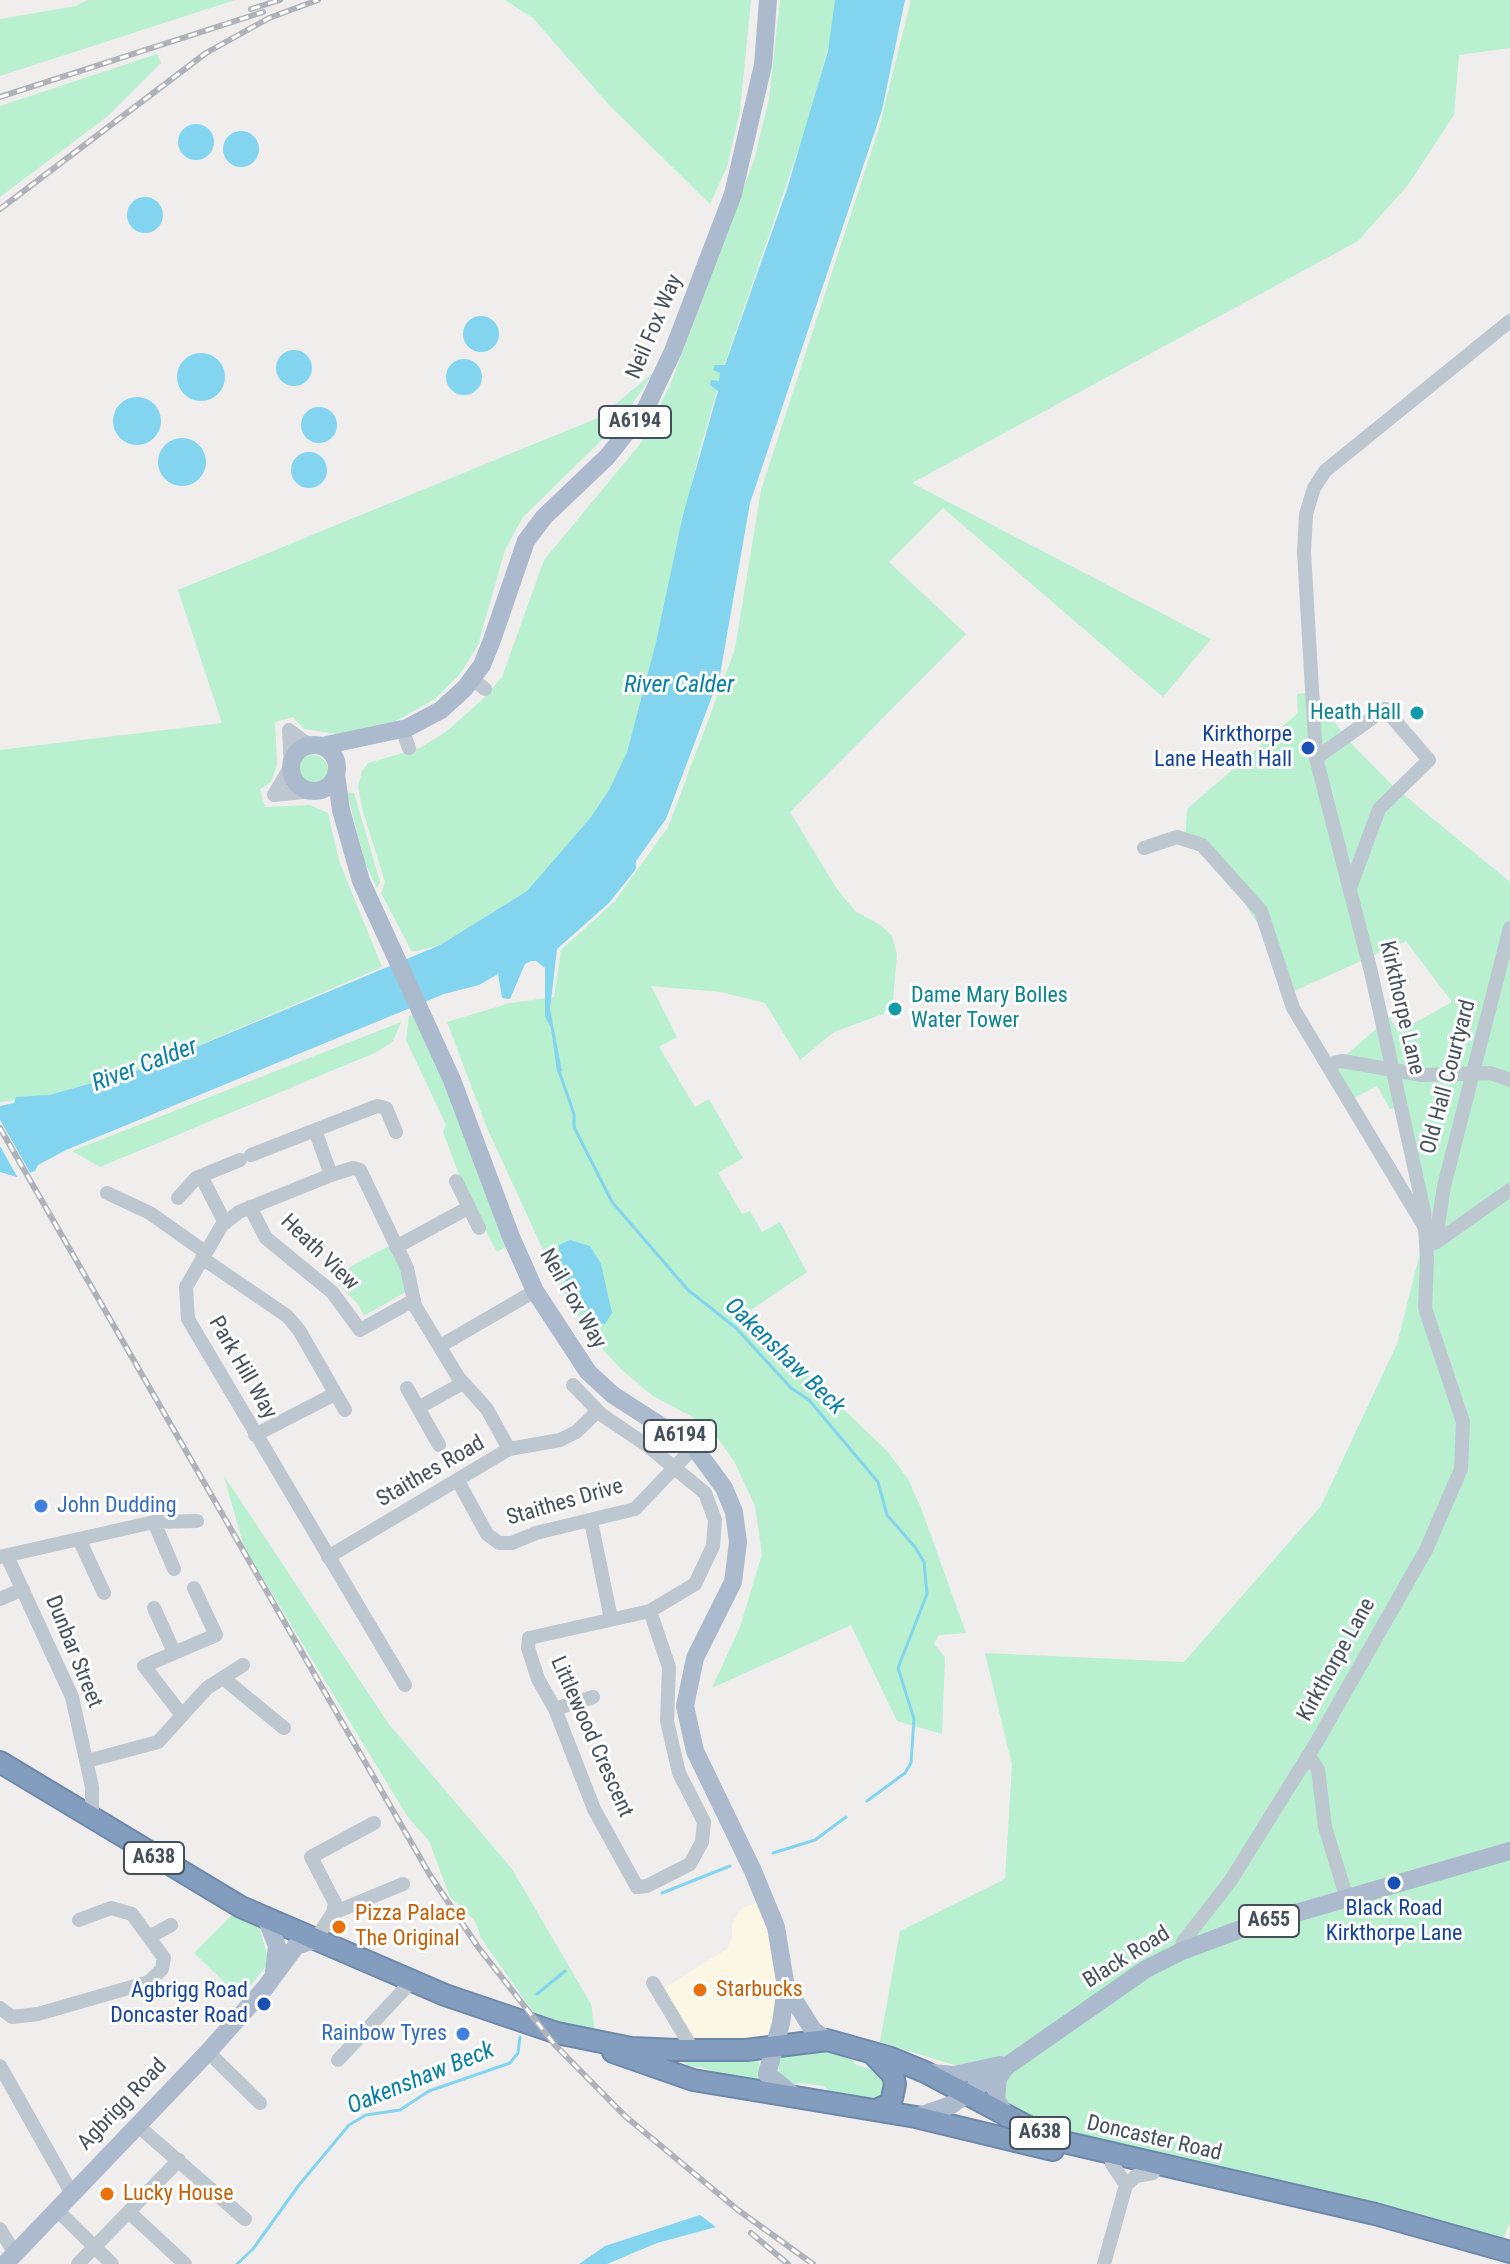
<!DOCTYPE html>
<html>
<head>
<meta charset="utf-8">
<style>
  body { margin:0 }
  canvas { display:block; background:#f0eded }
</style>
</head>
<body>
<canvas width="1510" height="2264"></canvas>
<script>
const c = document.querySelector('canvas').getContext('2d');
c.lineJoin = 'round';
function fill(path, color) { c.fillStyle = color; c.fill(path, 'evenodd'); }
const shape = rows => new Path2D(rows.map(r => 'M' + r).join(''));
function strokePath(path, color, width, dash) { c.strokeStyle = color; c.lineWidth = width; c.lineCap = dash ? 'butt' : 'round'; c.setLineDash(dash || []); c.stroke(path); }
function label(font, color, halo, rows, align = 'center') {
  c.font = font + ' "Roboto Condensed",sans-serif'; c.lineWidth = 6; c.setLineDash([]); c.textBaseline = 'middle'; c.strokeStyle = halo; c.fillStyle = color; for (const [text, x, y, turn = 0] of rows) {
    c.save(); c.translate(x, y); c.rotate((+turn || 0) * Math.PI / 180); c.textAlign = isNaN(turn) ? turn : align; if (halo) c.strokeText(text, 0, 0); c.fillText(text, 0, 0); c.restore();
  }
}
const commercial = shape([
  [757,1903,772,1938,779,1998,770,2034,762,2040,697,2045,664,1988,727,1949,732,1937,732,1924,737,1915,742,1908]
]);
const green = shape([
  [87,0,235,0,0,76,0,19,76,6],
  [505,0,751,0,740,111,727,167,710,204,609,105,533,18],
  [780,0,835,0,834,25,811,113,724,366,699,453,656,642,627,752,609,790,591,817,527,891,440,945,412,952,381,893,385,882,362,808,358,787,362,771,368,763,420,748,447,731,484,698,502,677,544,560,641,443,671,383,754,160,769,99],
  [911,0,1510,0,1510,48,1459,55,1454,115,1408,185,1358,241,912,483,1211,639,1163,697,943,508,889,562,966,634,790,812,837,889,855,911,882,926,892,936,897,954,893,1000,883,1014,834,1032,800,1060,765,1003,721,992,651,986,677,1037,659,1047,695,1107,709,1099,743,1158,718,1173,742,1214,750,1211,762,1232,780,1222,807,1272,745,1314,888,1452,908,1479,921,1508,966,1633,939,1635,934,1644,945,1657,942,1734,897,1721,851,1625,712,1688,740,1627,762,1554,755,1506,734,1461,716,1436,700,1421,653,1396,622,1370,592,1338,562,1291,487,1128,447,1022,510,1003,554,997,561,950,615,901,668,827,735,649,761,490,879,128],
  [157,54,161,63,108,116,0,197,0,106],
  [654,372,620,422,523,517,505,550,478,645,460,674,435,699,396,721,343,735,304,729,293,717,275,722,277,765,271,782,260,789,265,807,310,805,328,813,339,861,382,967,146,1068,49,1095,0,1102,0,750,222,723,178,590,600,417],
  [1314,692,1346,738,1393,786,1510,882,1510,1185,1447,1228,1429,1235,1399,1107,1390,1109,1377,1086,1352,1099,1332,1067,1390,1017,1398,1032,1452,1002,1406,941,1294,991,1267,938,1236,890,1199,852,1185,844,1187,809,1298,713,1297,694],
  '298 770a15 15 0 1 1 30 0a15 15 0 1 1-30 0Z',
  [347,792,354,793,380,882,377,888,365,863],
  [414,1015,433,1051,505,1247,497,1252,466,1193,443,1132,446,1125,406,1040,409,1016],
  [401,1022,393,1041,377,1052,100,1167,72,1151],
  [1510,1192,1510,2221,1500,2248,1007,2117,1003,2099,1006,2094,964,2068,880,2042,900,1931,1005,1879,1012,1765,985,1653,1184,1662,1321,1506,1397,1344,1420,1253],
  [389,1246,405,1272,409,1290,364,1316,358,1304,338,1284,351,1266],
  [224,1476,388,1723,512,1869,591,2004,595,2031,535,2015,481,1938,475,1921,450,1897,429,1841,407,1816,244,1547],
  [233,1914,259,1926,269,1962,241,1998,194,1953],
  [817,2050,851,2058,856,2065,886,2074,890,2078,882,2102,831,2093,824,2086,800,2083,792,2085,780,2076,778,2061,785,2055],
  [683,2057,758,2058,763,2085,755,2086,701,2067,687,2066]
]);
const water = shape([
  [835,0,905,0,882,110,750,503,720,675,666,819,636,861,636,869,609,903,557,949,550,1009,562,1071,557,1072,551,1028,545,1016,545,968,536,961,531,961,525,964,510,999,502,998,498,974,479,985,444,994,66,1150,38,1165,35,1171,17,1177,0,1172,0,1106,14,1103,16,1097,49,1095,146,1068,440,945,527,891,591,817,609,790,627,752,656,642,683,515,718,391,710,385,711,380,719,381,720,373,713,370,715,365,725,365,787,189,828,51],
  '178 142a18 18 0 1 1 36 0a18 18 0 1 1-36 0Z',
  '223 149a18 18 0 1 1 36 0a18 18 0 1 1-36 0Z',
  '127 215a18 18 0 1 1 36 0a18 18 0 1 1-36 0Z',
  '463 334a18 18 0 1 1 36 0a18 18 0 1 1-36 0Z',
  '276 368a18 18 0 1 1 36 0a18 18 0 1 1-36 0Z',
  '177 377a24 24 0 1 1 48 0a24 24 0 1 1-48 0Z',
  '446 377a18 18 0 1 1 36 0a18 18 0 1 1-36 0Z',
  '113 421a24 24 0 1 1 48 0a24 24 0 1 1-48 0Z',
  '301 425a18 18 0 1 1 36 0a18 18 0 1 1-36 0Z',
  '158 462a24 24 0 1 1 48 0a24 24 0 1 1-48 0Z',
  '291 470a18 18 0 1 1 36 0a18 18 0 1 1-36 0Z',
  [570,1240,590,1246,601,1264,612,1313,605,1324,592,1324,569,1289,559,1264,559,1245],
  [700,2215,716,2227,657,2243,607,2264,579,2264,605,2246]
]);
const pier = shape([
  [0,1120,32,1176,19,1180,0,1146]
]);
const stream = shape([
  [559,1071,574,1114,574,1127,612,1202,688,1290,736,1328,791,1388,809,1400,878,1482,887,1515,915,1547,924,1562,927,1594,898,1668,914,1719,911,1763,905,1773,867,1801],
  [773,1853,815,1840,846,1817],
  [662,1893,730,1866],
  [537,1994,565,1971],
  [237,2264,253,2249,299,2185,349,2125,366,2115,400,2110,429,2091,510,2063,518,2053,520,2037]
]);
const minor = shape([
  [472,679,485,689],
  [402,729,409,748],
  [309,745,289,730,291,766,274,795,313,791],
  [1316,758,1385,709,1429,760,1379,809,1350,888],
  [1144,848,1177,837,1202,845,1261,911,1293,1008,1424,1226],
  [1328,1064,1342,1061,1422,1075,1490,1073,1510,1080],
  [315,1130,331,1175],
  [251,1155,377,1106,386,1108,396,1132],
  [201,1176,225,1223],
  [456,1181,479,1228],
  [107,1193,150,1213,205,1252],
  [178,1198,196,1178,240,1160],
  [250,1207,266,1238,332,1292,360,1330,414,1300],
  [1440,1237,1438,1225,1444,1186,1510,928],
  [1435,1243,1510,1190],
  [396,1247,468,1208],
  [202,1258,287,1316,299,1330,345,1410],
  [440,1346,535,1291],
  [573,1385,602,1415,648,1446,705,1493,715,1520,713,1546,695,1584,650,1611,529,1638,528,1648,538,1679,555,1709,594,1809,637,1887,647,1886,690,1864,702,1842,704,1822,679,1773,667,1721,669,1667,650,1611],
  [407,1388,439,1445],
  [418,1408,463,1383],
  [255,1435,335,1394],
  [458,1481,487,1534,499,1543,512,1543,536,1533,635,1509,694,1447],
  [591,1521,611,1619],
  [154,1522,174,1569],
  [79,1539,104,1593],
  [7,1556,72,1697,92,1787,92,1808,88,1816],
  [0,1557,154,1522,197,1521],
  [328,1557,509,1449,560,1440,576,1432,598,1411],
  [0,1599,23,1589],
  [154,1608,174,1652],
  [223,1678,284,1728],
  [405,1685,188,1319,186,1287,222,1225,239,1212,331,1175,353,1168,360,1170,407,1268,415,1306,458,1377,487,1409,509,1449],
  [555,1709,593,1697],
  [181,1714,144,1666,216,1635,194,1588],
  [1308,1755,1318,1770,1325,1827,1347,1899],
  [87,1761,158,1742,207,1688,243,1665],
  [333,1913,335,1903,311,1857,374,1823],
  [151,1936,171,1925],
  [315,1940,333,1913,403,1884],
  [1182,1951,1183,1942,1231,1880,1315,1745,1426,1550,1461,1469,1463,1422,1425,1308,1427,1259,1424,1211,1371,972,1316,758,1304,552,1306,514,1314,488,1325,471,1510,321],
  [653,1983,693,2050],
  [0,2008,12,2017,38,2014,149,1982,162,1969,164,1958,132,1914,111,1908,79,1920],
  [208,2052,260,2103],
  [338,2060,411,1982],
  [0,2066,72,2194],
  [137,2125,245,2219],
  [1112,2164,1126,2185],
  [57,2210,112,2264],
  [130,2213,185,2264],
  [0,2229,15,2254],
  [78,2264,179,2160],
  [1104,2264,1126,2185,1136,2176,1153,2173]
]);
const major = shape([
  '291 768a23 23 0 1 1 46 0a23 23 0 1 1-46 0Z',
  [322,746,407,728,441,710,465,688,482,665,492,640,526,541,544,517,607,457,646,408,673,351,733,194,763,65,768,0],
  [336,774,341,810,361,881,452,1080,511,1237,535,1291,588,1372,613,1395,694,1447,724,1488,734,1512,738,1542,733,1582,695,1658,685,1706,695,1751,753,1871,776,1927,786,1987,781,2023,767,2074,793,2095],
  [266,1918,277,1946,274,1972],
  [786,1987,813,2030,827,2040],
  [1006,2067,998,2078,996,2100,1007,2117],
  [931,2073,954,2075,1000,2065],
  [916,2117,951,2105,1146,1969,1182,1951,1241,1929,1510,1851],
  [5,2264,208,2052,265,1988,296,1946,315,1940]
]);
const highway = shape([
  [0,1762,241,1907,445,1995,557,2033,631,2048,678,2050,746,2050,827,2040,891,2058,925,2072,1040,2133,1068,2143,1375,2214,1510,2252],
  [613,2052,693,2080,916,2117,1053,2150],
  [873,2054,893,2075,895,2084,891,2103,876,2110]
]);
const rail = shape([
  [251,9,280,0],
  [0,97,263,12],
  [0,209,206,53,269,18,318,0],
  [0,1128,430,1875,478,1947,555,2045,625,2116,738,2210,813,2264],
  [751,2233,788,2264]
]);
const markers = [
  [1417,713,8,"#0f9aa8"],
  [1308,748,8,"#1a4fb4"],
  [895,1009,8,"#0f9aa8"],
  [41,1506,8,"#3f7fe0"],
  [1394,1883,8,"#1a4fb4"],
  [339,1927,8,"#e8710a"],
  [700,1990,8,"#e8710a"],
  [264,2004,8,"#1a4fb4"],
  [463,2034,8,"#3f7fe0"],
  [107,2194,8,"#e8710a"]
];
const shields = [
  [635,422,72],
  [680,1436,72],
  [154,1858,60],
  [1269,1921,60],
  [1040,2133,60]
];
const shieldNames = [
  ["A6194",635,422],
  ["A6194",680,1436],
  ["A638",154,1858],
  ["A655",1269,1921],
  ["A638",1040,2133]
];
const streetNames = [
  ["Neil Fox Way",655,327,-67],
  ["Kirkthorpe Lane",1401,1008,77],
  ["Old Hall Courtyard",1449,1077,-75],
  ["Heath View",319,1253,44],
  ["Neil Fox Way",572,1299,60],
  ["Park Hill Way",242,1368,60],
  ["Staithes Road",431,1472,-30],
  ["Staithes Drive",565,1503,-16],
  ["Dunbar Street",73,1652,68],
  ["Kirkthorpe Lane",1337,1660,-61],
  ["Littlewood Crescent",591,1737,66],
  ["Black Road",1127,1958,-32],
  ["Agbrigg Road",123,2105,-46],
  ["Doncaster Road",1154,2139,13]
];
const cultureNames = [
  ["Heath Hall",1401,713],
  ["Dame Mary Bolles",911,996,"left"],
  ["Water Tower",911,1021,"left"]
];
const transitNames = [
  ["Kirkthorpe",1292,735],
  ["Lane Heath Hall",1292,760],
  ["Black Road",1394,1909,"center"],
  ["Kirkthorpe Lane",1394,1934,"center"],
  ["Agbrigg Road",248,1991],
  ["Doncaster Road",248,2016]
];
const shopNames = [
  ["John Dudding",57,1506],
  ["Rainbow Tyres",447,2034,"right"]
];
const foodNames = [
  ["Pizza Palace",355,1914],
  ["The Original",355,1939],
  ["Starbucks",716,1990],
  ["Lucky House",123,2194]
];
const waterNames = [
  ["River Calder",679,686],
  ["River Calder",145,1066,-21],
  ["Oakenshaw Beck",784,1357,44],
  ["Oakenshaw Beck",421,2079,-22]
];
fill(commercial, '#fcf6e4');
fill(green, '#b8f0d0');
fill(water, '#83d5ef');
fill(pier, '#f0eded');
strokePath(stream, '#83d5ef', 3);
strokePath(highway, '#6d88aa', 24);
strokePath(minor, '#bcc7d0', 14);
strokePath(major, '#abbbcd', 18);
strokePath(highway, '#829dbe', 20);
strokePath(rail, '#afb2b8', 6);
strokePath(rail, '#fff', 3, [9]);
for (const [x, y, r, color] of markers) { const dot = new Path2D(); dot.arc(x, y, r, 0, 2 * Math.PI); c.fillStyle = color; c.fill(dot); strokePath(dot, '#fff', 3); }
for (const [x, y, w] of shields) { const box = new Path2D(); box.roundRect(x - w / 2, y - 16, w, 32, 6); c.fillStyle = '#fff'; c.fill(box); strokePath(box, '#44505b', 2); }
label('bold 20px', '#44505b', null, shieldNames);
label('22px', '#44505b', '#fff', streetNames);
label('22px', '#0d838f', '#fff', cultureNames, 'right');
label('22px', '#164399', '#fff', transitNames, 'right');
label('22px', '#366cbe', '#fff', shopNames, 'left');
label('22px', '#c56008', '#fff', foodNames, 'left');
label('italic 24px', '#077ea4', '#fff', waterNames);
</script>
</body>
</html>
